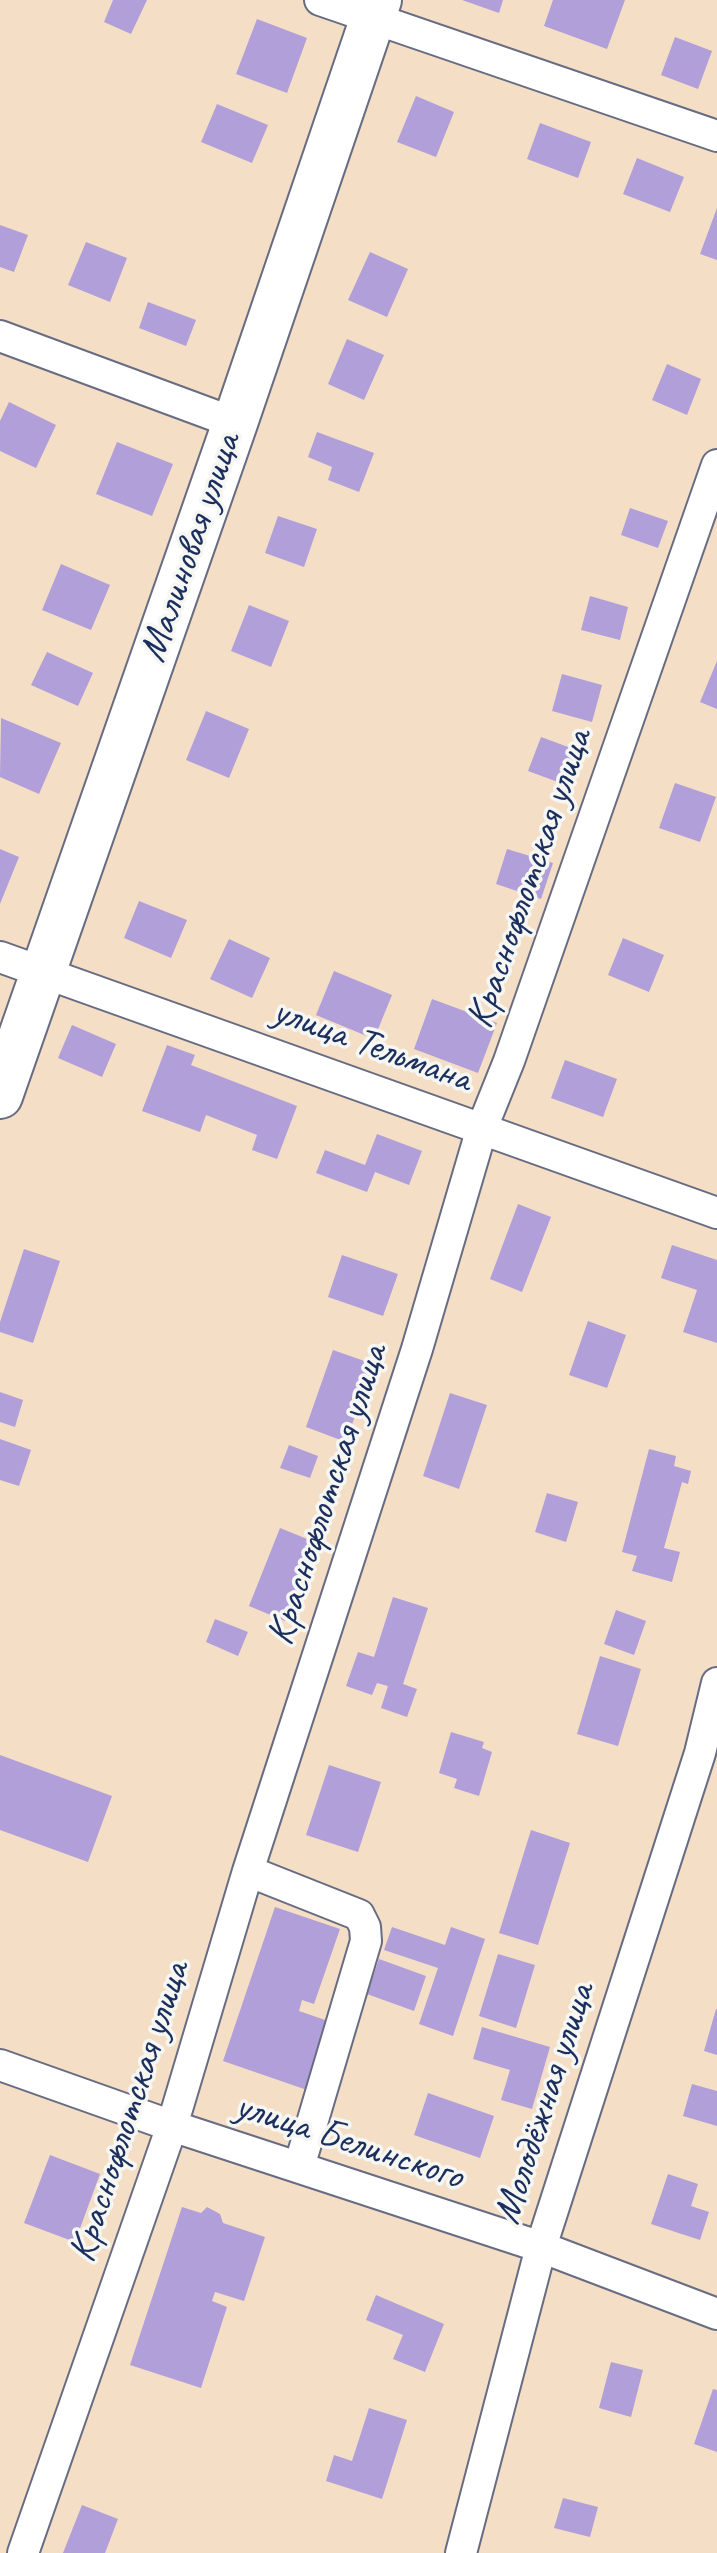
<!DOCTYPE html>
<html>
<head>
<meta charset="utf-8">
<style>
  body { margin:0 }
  canvas { display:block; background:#f4dec5 }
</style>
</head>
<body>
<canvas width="717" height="2553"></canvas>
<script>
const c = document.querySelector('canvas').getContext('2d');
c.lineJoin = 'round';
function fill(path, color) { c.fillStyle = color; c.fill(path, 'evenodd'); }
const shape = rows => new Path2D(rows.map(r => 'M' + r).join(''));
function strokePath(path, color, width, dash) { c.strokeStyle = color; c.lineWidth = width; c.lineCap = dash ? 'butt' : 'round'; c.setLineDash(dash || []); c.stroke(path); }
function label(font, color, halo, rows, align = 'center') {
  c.font = font + ' Caveat,sans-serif'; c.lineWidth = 7; c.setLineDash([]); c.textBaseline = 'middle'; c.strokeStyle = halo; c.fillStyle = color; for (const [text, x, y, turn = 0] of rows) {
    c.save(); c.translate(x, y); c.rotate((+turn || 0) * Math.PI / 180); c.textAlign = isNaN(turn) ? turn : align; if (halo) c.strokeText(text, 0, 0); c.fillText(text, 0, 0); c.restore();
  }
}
const building = shape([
  [113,0,147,0,131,34,104,22],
  [462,0,503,0,499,13],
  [553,0,625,0,607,49,544,26],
  [257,19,307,38,287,93,236,74],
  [675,37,712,51,698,89,661,75],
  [416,96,454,112,436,157,397,142],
  [217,104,268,125,252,163,201,142],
  [540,123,591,142,578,178,527,159],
  [637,158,684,177,670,212,623,194],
  [717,208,717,260,700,254],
  [0,225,28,235,14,272,0,267],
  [86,242,127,258,110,302,68,285],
  [370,252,408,269,387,317,348,300],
  [148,302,196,320,186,346,139,328],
  [347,339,384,355,364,400,328,384],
  [667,364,701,379,687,415,652,400],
  [9,402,56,425,36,468,0,451,0,421],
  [317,432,374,453,359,492,328,480,332,467,308,457],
  [117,442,173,464,152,516,96,494],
  [630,508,668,521,658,548,621,535],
  [278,516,317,529,304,567,265,553],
  [61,564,110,585,91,630,42,610],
  [590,596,628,607,620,640,581,630],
  [249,605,289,621,271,667,231,651],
  [47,652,93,673,78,706,31,685],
  [717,661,717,709,700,702],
  [562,674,602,685,592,722,552,711],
  [206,711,249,729,229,778,186,760],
  [1,718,61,743,39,794,0,777],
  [541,737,579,751,566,785,528,771],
  [675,783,716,797,700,842,659,828],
  [0,849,19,857,0,904],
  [507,849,553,863,541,899,496,884],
  [139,901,187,920,171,958,124,938],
  [623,938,664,955,649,992,608,975],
  [229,939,270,958,252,998,210,979],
  [334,971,392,995,374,1039,316,1015],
  [432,999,497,1023,478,1073,414,1049],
  [72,1025,116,1044,102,1077,58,1058],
  [167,1045,195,1055,191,1065,297,1106,277,1159,252,1150,257,1135,206,1115,200,1132,142,1111],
  [565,1060,617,1079,603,1117,551,1098],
  [377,1134,422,1151,409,1185,375,1172,367,1192,316,1173,325,1150,365,1165],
  [518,1204,551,1217,522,1292,490,1279],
  [672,1245,717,1260,717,1343,683,1332,697,1290,661,1278],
  [24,1249,60,1261,33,1343,0,1332,0,1322],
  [342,1255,398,1274,383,1316,328,1297],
  [588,1321,626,1335,607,1388,569,1375],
  [333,1350,373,1364,346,1442,306,1427],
  [0,1392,23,1400,15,1427,0,1422],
  [450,1393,487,1405,459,1489,423,1476],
  [0,1439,31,1450,19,1486,0,1480],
  [289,1445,318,1456,310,1478,280,1468],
  [649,1449,676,1456,674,1466,691,1471,688,1484,682,1482,664,1548,680,1552,672,1582,632,1571,637,1556,622,1552],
  [547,1493,578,1502,566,1542,535,1532],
  [280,1528,317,1543,285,1621,249,1606],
  [393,1597,428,1608,403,1684,417,1689,407,1717,381,1708,388,1686,377,1683,372,1695,346,1686,358,1652,374,1657],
  [616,1610,646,1621,634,1655,604,1644],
  [215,1619,248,1632,238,1656,206,1642],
  [600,1656,641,1669,618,1746,577,1734],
  [451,1732,484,1742,482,1748,492,1752,479,1796,454,1788,457,1779,439,1773],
  [0,1755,112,1796,88,1862,0,1830],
  [329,1765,381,1782,358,1852,306,1835],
  [531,1830,570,1843,538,1945,499,1933],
  [275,1907,340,1929,314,2004,302,2000,299,2011,331,2022,307,2090,223,2061],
  [392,1927,445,1945,451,1927,485,1939,453,2036,419,2024,438,1968,384,1950],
  [498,1954,535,1965,516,2028,479,2016],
  [379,1959,426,1976,414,2011,367,1994],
  [716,2009,717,2009,717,2055,704,2051],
  [482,2027,550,2047,532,2109,501,2100,510,2070,473,2059],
  [692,2084,717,2091,717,2126,683,2116],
  [428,2093,494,2116,480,2158,414,2135],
  [50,2155,100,2174,75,2242,24,2223],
  [668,2174,698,2184,691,2206,709,2212,700,2240,651,2224],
  [182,2207,201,2213,207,2207,220,2214,223,2223,265,2237,244,2301,215,2292,212,2301,227,2307,201,2388,130,2365],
  [376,2295,444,2324,425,2372,393,2359,403,2335,366,2320],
  [611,2362,643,2370,631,2417,599,2408],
  [713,2389,717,2390,717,2452,694,2444],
  [369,2408,407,2420,382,2499,326,2481,334,2455,352,2461],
  [563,2498,598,2507,590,2537,554,2528],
  [82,2505,118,2519,105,2553,63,2553]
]);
const street = shape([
  [320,0,717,136],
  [0,336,235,423],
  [0,957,717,1213],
  [248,1871,359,1915,365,1927,366,1941,299,2167],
  [0,2065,172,2126,541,2247,717,2314],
  [23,2553,172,2126,248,1871,417,1349,482,1128,509,1061,717,465],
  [461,2553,541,2247,700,1753,717,1683]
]);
const secondary = shape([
  [0,1096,235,423,379,0]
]);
const streetNames = [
  ["Малиновая улица",191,548,-71],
  ["Краснофлотская улица",530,879,-71],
  ["улица Тельмана",372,1046,20],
  ["Краснофлотская улица",328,1495,-72],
  ["Молодёжная улица",545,2104,-72],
  ["Краснофлотская улица",130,2112,-72],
  ["улица Белинского",349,2142,18]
];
fill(building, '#b19fd9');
strokePath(street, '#676c82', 34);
strokePath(secondary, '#676c82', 48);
strokePath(street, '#fff', 30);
strokePath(secondary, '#fff', 44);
label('40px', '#1b2f5e', '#f6f6f2', streetNames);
</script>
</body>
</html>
